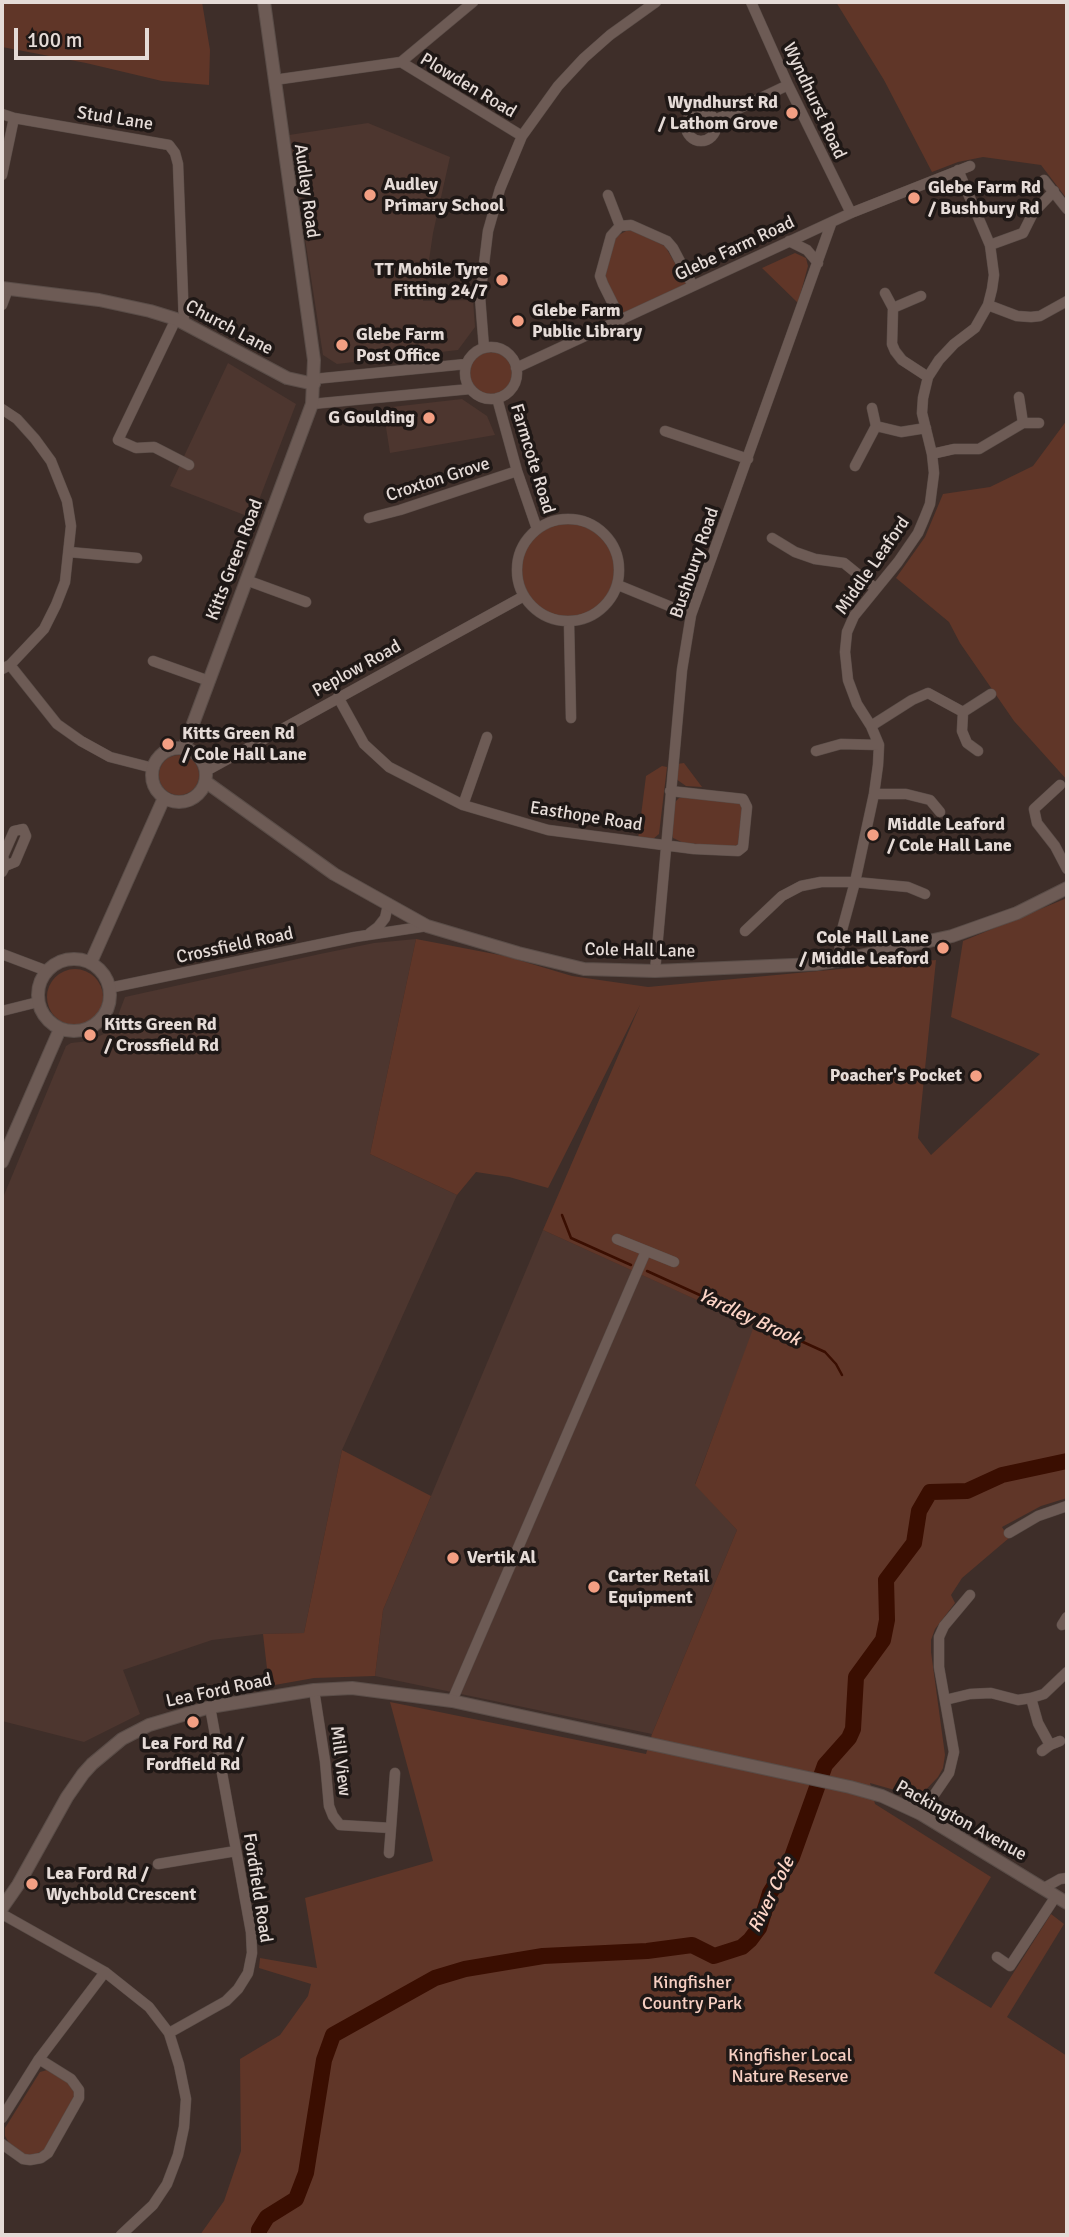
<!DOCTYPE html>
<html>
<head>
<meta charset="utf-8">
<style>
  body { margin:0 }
  #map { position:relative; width:1069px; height:2237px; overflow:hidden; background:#3e2e29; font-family:Signika,sans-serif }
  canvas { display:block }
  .frame { position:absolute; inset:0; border:4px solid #e5dbd7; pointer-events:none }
  .scale { position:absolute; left:14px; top:28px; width:135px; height:32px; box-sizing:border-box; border:4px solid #e5dbd7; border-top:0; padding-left:9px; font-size:21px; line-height:24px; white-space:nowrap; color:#e5dbd7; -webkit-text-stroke:5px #1f1816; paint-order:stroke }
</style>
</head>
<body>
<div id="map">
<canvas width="1069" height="2237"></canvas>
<div class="frame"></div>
<div class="scale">100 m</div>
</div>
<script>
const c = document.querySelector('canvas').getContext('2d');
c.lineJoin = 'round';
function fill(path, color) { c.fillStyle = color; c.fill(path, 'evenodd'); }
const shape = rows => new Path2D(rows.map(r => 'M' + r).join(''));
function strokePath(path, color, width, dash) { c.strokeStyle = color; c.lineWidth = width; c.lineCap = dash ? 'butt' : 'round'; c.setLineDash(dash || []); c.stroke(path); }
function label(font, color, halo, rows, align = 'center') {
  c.font = font + ' Signika,sans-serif'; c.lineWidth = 7; c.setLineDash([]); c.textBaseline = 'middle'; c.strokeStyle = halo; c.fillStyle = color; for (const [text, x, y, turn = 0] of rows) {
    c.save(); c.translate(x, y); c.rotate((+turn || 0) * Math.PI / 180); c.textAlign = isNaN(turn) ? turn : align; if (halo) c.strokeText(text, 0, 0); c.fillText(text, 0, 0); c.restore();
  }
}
const built = shape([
  [368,123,450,157,433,233,423,301,473,300,475,327,458,350,337,364,323,355,289,135],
  [228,363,296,404,252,518,170,486],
  [462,399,487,416,495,435,390,453,383,408],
  [416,939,370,1154,457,1195,342,1450,304,1633,263,1634,212,1640,123,1670,140,1714,84,1742,2,1721,2,1200,66,1046,71,1043,89,1041,106,1033,117,1018,125,997,320,954,374,943],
  [543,1230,755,1326,695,1484,737,1530,652,1734,375,1676,383,1610]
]);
const green = shape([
  [2,2,202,2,210,50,209,85,162,81,86,63,2,47],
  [836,2,1067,2,1067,199,1041,165,983,157,958,162,932,172,884,80],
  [626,231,633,231,665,246,688,286,623,317,605,277,614,241,617,236],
  [795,253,806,258,808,266,798,303,762,268],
  '470 373a21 21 0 1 1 42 0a21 21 0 1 1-42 0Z',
  [1067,420,1067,780,1014,721,960,643,949,622,896,578,925,537,943,494,990,487,1033,466],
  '521 570a47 47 0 1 1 94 0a47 47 0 1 1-94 0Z',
  '159 775a20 20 0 1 1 40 0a20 20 0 1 1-40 0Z',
  [684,763,702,787,686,786,676,779,677,764],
  [662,766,667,767,659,834,653,839,638,839,646,776],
  [687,797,738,802,742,807,738,844,734,847,684,843,673,838,671,833,674,803,679,798],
  [1067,898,1067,1498,1041,1506,1002,1527,1009,1538,962,1578,951,1595,955,1603,935,1629,931,1640,931,1652,945,1755,943,1768,938,1777,919,1797,870,1783,875,1804,991,1877,934,1973,991,2008,1051,1914,1064,1924,1007,2017,1067,2056,1067,2235,200,2235,224,2201,241,2151,240,2059,280,2035,308,1996,311,1984,259,1968,260,1958,317,1968,305,1898,433,1861,390,1702,646,1754,652,1734,737,1530,695,1485,754,1326,543,1230,640,1005,548,1188,509,1177,476,1172,457,1195,370,1154,416,939,505,956,572,976,648,987,936,960,918,1138,931,1155,1040,1054,951,1017,963,941],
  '47 997a28 28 0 1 1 56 0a28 28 0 1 1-56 0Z',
  [342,1450,431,1496,383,1610,375,1676,314,1678,269,1686,263,1634,304,1633],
  [47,2070,71,2084,75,2090,75,2096,45,2150,31,2156,24,2154,9,2143,5,2136,5,2128,40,2072]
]);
const stream = shape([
  [562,1215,571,1238,631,1265],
  [647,1271,825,1352,836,1364,842,1375]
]);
const river = shape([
  [259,2235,259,2230,267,2217,296,2199,306,2173,324,2060,333,2035,435,1978,465,1969,543,1956,647,1951,692,1945,714,1956,742,1947,750,1940,759,1928,770,1893,792,1857,825,1765,849,1738,853,1729,856,1677,883,1640,887,1620,886,1580,914,1543,919,1511,930,1492,967,1491,1002,1475,1067,1461]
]);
const minor = shape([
  [751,2,788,85,851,213],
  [401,62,473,2],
  [274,80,401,62,522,136],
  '686 126a15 15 0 1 1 30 0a15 15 0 1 1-30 0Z',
  [2,114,14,118,169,145,175,153,178,164,184,323],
  [715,120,788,85],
  [2,175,14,118],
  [1044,180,1067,209],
  [608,195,620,226],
  [789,241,807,250,818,263],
  [990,245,1023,233,1033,213,1054,191],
  [885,293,893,308,892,344,895,351,902,360,928,377],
  [2,305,8,289],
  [988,305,1017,316,1031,317,1040,316,1067,301],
  [893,308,921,296],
  [176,319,118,440,136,448,154,447,189,465],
  [621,320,603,284,600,276,611,236,620,226,631,225,667,241,673,248,693,286],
  '465 373a26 26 0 1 1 52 0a26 26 0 1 1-52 0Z',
  [484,348,480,297,488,231,500,189,522,136,558,86,584,58,610,35,656,2],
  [516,368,851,213,970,166],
  [314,379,466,364],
  [1019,397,1023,423],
  [497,398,517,471,537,529],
  [312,404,470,389],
  [872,408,876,426],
  [2,409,17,419,35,439,51,461,67,501,71,526,65,582,56,605,44,629,10,665,2,669],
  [665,431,748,459],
  [932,454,954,449,979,449,1023,423,1039,423],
  [855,466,876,426,901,432,926,428],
  [369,518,400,510,517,471],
  '517 570a51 51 0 1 1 102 0a51 51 0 1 1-102 0Z',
  [772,538,795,552,815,559,844,563,876,589],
  [69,552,137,558],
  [246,580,306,602],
  [618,585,691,615],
  [569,622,571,718],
  [153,661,209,681],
  [10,665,57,724,81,741,110,757,153,768],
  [338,697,364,744,389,767,463,805,548,830,694,849,738,851,743,847,747,807,743,799,670,791],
  [963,712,962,731,967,743,978,751],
  [871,726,912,700,928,693,963,712,991,694],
  [816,751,841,744,879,745],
  [206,771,524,596],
  [1060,785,1034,809,1037,823,1055,846,1067,869],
  [874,794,906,794,930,800,940,812],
  [463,805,487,737],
  [2,872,5,866,3,856,14,831,23,829,26,836,15,862,5,866],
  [745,931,782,896,801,886,821,882,855,882,908,887,925,894],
  [370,933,378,927,385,918,388,905],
  [2,954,47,971],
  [841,960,839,941,855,882,874,794,878,765,879,745,871,726,857,704,848,680,845,652,847,632,854,616,898,562,918,533,924,519,930,504,934,473,932,454,922,413,923,398,928,377,939,360,954,344,975,328,988,305,992,289,994,275,990,245,958,170],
  [655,971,682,670,691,615,831,224],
  [109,988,355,937,427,926],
  [2,1011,38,1002],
  [617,1239,674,1262],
  [1009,1533,1038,1516,1067,1506],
  [1062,1625,1067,1617],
  [314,1690,325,1761,329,1806,333,1816,340,1825,391,1828,395,1773],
  [1031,1698,1038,1723,1050,1745],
  [945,1700,970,1694,991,1693,1018,1700,1031,1698,1044,1694,1067,1672],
  [452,1701,646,1251],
  [1042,1751,1050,1745,1060,1741],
  [921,1814,949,1773,954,1752,939,1667,939,1637,944,1626,970,1595],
  [389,1853,391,1828],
  [158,1864,236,1851],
  [1044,1888,1060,1879,1067,1878],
  [2,1914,105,1972,149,2007,169,2033,179,2065,186,2099,184,2127,178,2155,167,2184,153,2205,121,2235],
  [997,1957,1010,1966,1056,1896],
  [169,2033,226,2001,238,1989,248,1973,252,1953,251,1932,210,1707],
  [2,2118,39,2059,105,1972],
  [2,2144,23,2159,30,2160,41,2158,48,2153,79,2098,79,2090,71,2079,39,2059]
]);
const tertiary = shape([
  [2,288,99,300,150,311,176,319,287,378,314,384],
  '152 775a27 27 0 1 1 54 0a27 27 0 1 1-54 0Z',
  [184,748,312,404,314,360,264,2],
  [206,782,334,874,427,926,518,953,584,969,655,971,816,964,841,960,952,936,1017,913,1067,888],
  '38 995a36 36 0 1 1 72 0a36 36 0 1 1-72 0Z',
  [91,962,164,798],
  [2,1162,60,1029],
  [2,1908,18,1885,67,1797,83,1774,92,1764,122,1739,149,1725,210,1707,314,1690,352,1688,452,1701,850,1787,882,1796,921,1814,1067,1903]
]);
const markers = [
  [792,113,7,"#f39f83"],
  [370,195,7,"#f39f83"],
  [914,198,7,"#f39f83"],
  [502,280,7,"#f39f83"],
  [518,321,7,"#f39f83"],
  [342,345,7,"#f39f83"],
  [429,418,7,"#f39f83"],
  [168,744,7,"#f39f83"],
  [873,835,7,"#f39f83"],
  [943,948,7,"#f39f83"],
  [90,1035,7,"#f39f83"],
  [976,1076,7,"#f39f83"],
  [453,1558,7,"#f39f83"],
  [594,1587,7,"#f39f83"],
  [193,1722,7,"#f39f83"],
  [32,1884,7,"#f39f83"]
];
const streetNames = [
  ["Plowden Road",468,86,31],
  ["Wyndhurst Road",814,101,65],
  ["Stud Lane",115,119,9],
  ["Audley Road",306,191,82],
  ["Glebe Farm Road",735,249,-25],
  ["Church Lane",229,328,28],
  ["Farmcote Road",532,459,73],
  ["Croxton Grove",438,480,-18],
  ["Kitts Green Road",235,560,-69],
  ["Bushbury Road",695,563,-71],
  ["Middle Leaford",873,566,-55],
  ["Peplow Road",357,669,-29],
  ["Easthope Road",586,817,9],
  ["Crossfield Road",235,946,-12],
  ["Cole Hall Lane",640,951,1],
  ["Lea Ford Road",219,1691,-12],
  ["Mill View",340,1761,83],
  ["Packington Avenue",961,1821,29],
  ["Fordfield Road",257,1888,81]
];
const poiNames = [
  ["Wyndhurst Rd",778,103,"right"],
  ["/ Lathom Grove",778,124,"right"],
  ["Audley",384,185],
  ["Primary School",384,206],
  ["Glebe Farm Rd",928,188],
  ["/ Bushbury Rd",928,209],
  ["TT Mobile Tyre",488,270,"right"],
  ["Fitting 24/7",488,291,"right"],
  ["Glebe Farm",532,311],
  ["Public Library",532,332],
  ["Glebe Farm",356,335],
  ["Post Office",356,356],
  ["G Goulding",415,418,"right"],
  ["Kitts Green Rd",182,734],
  ["/ Cole Hall Lane",182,755],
  ["Middle Leaford",887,825],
  ["/ Cole Hall Lane",887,846],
  ["Cole Hall Lane",929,938,"right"],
  ["/ Middle Leaford",929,959,"right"],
  ["Kitts Green Rd",104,1025],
  ["/ Crossfield Rd",104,1046],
  ["Poacher's Pocket",962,1076,"right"],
  ["Vertik Al",467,1558],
  ["Carter Retail",608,1577],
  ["Equipment",608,1598],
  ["Lea Ford Rd /",193,1744,"center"],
  ["Fordfield Rd",193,1765,"center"],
  ["Lea Ford Rd /",46,1874],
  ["Wychbold Crescent",46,1895]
];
const parkNames = [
  ["Kingfisher",692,1983],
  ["Country Park",692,2004],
  ["Kingfisher Local",790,2056],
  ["Nature Reserve",790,2077]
];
const waterNames = [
  ["Yardley Brook",749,1318,25],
  ["River Cole",772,1895,-64]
];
fill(built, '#4d362f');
fill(green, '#603628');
strokePath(stream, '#3a0e01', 2.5);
strokePath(river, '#3a0e01', 16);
strokePath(minor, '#5a4d48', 11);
strokePath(tertiary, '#5a4d48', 14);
strokePath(minor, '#6d5b55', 10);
strokePath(tertiary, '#6d5b55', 12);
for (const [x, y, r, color] of markers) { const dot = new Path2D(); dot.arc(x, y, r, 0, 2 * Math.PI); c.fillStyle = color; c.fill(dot); strokePath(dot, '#1f1816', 2.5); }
label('18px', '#e5dbd7', '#1f1816', streetNames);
label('bold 18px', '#e5dbd7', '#1f1816', poiNames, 'left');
label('18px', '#f8d0c3', '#1f1816', parkNames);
label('italic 19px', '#fdd5c7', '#1f1816', waterNames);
</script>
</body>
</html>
